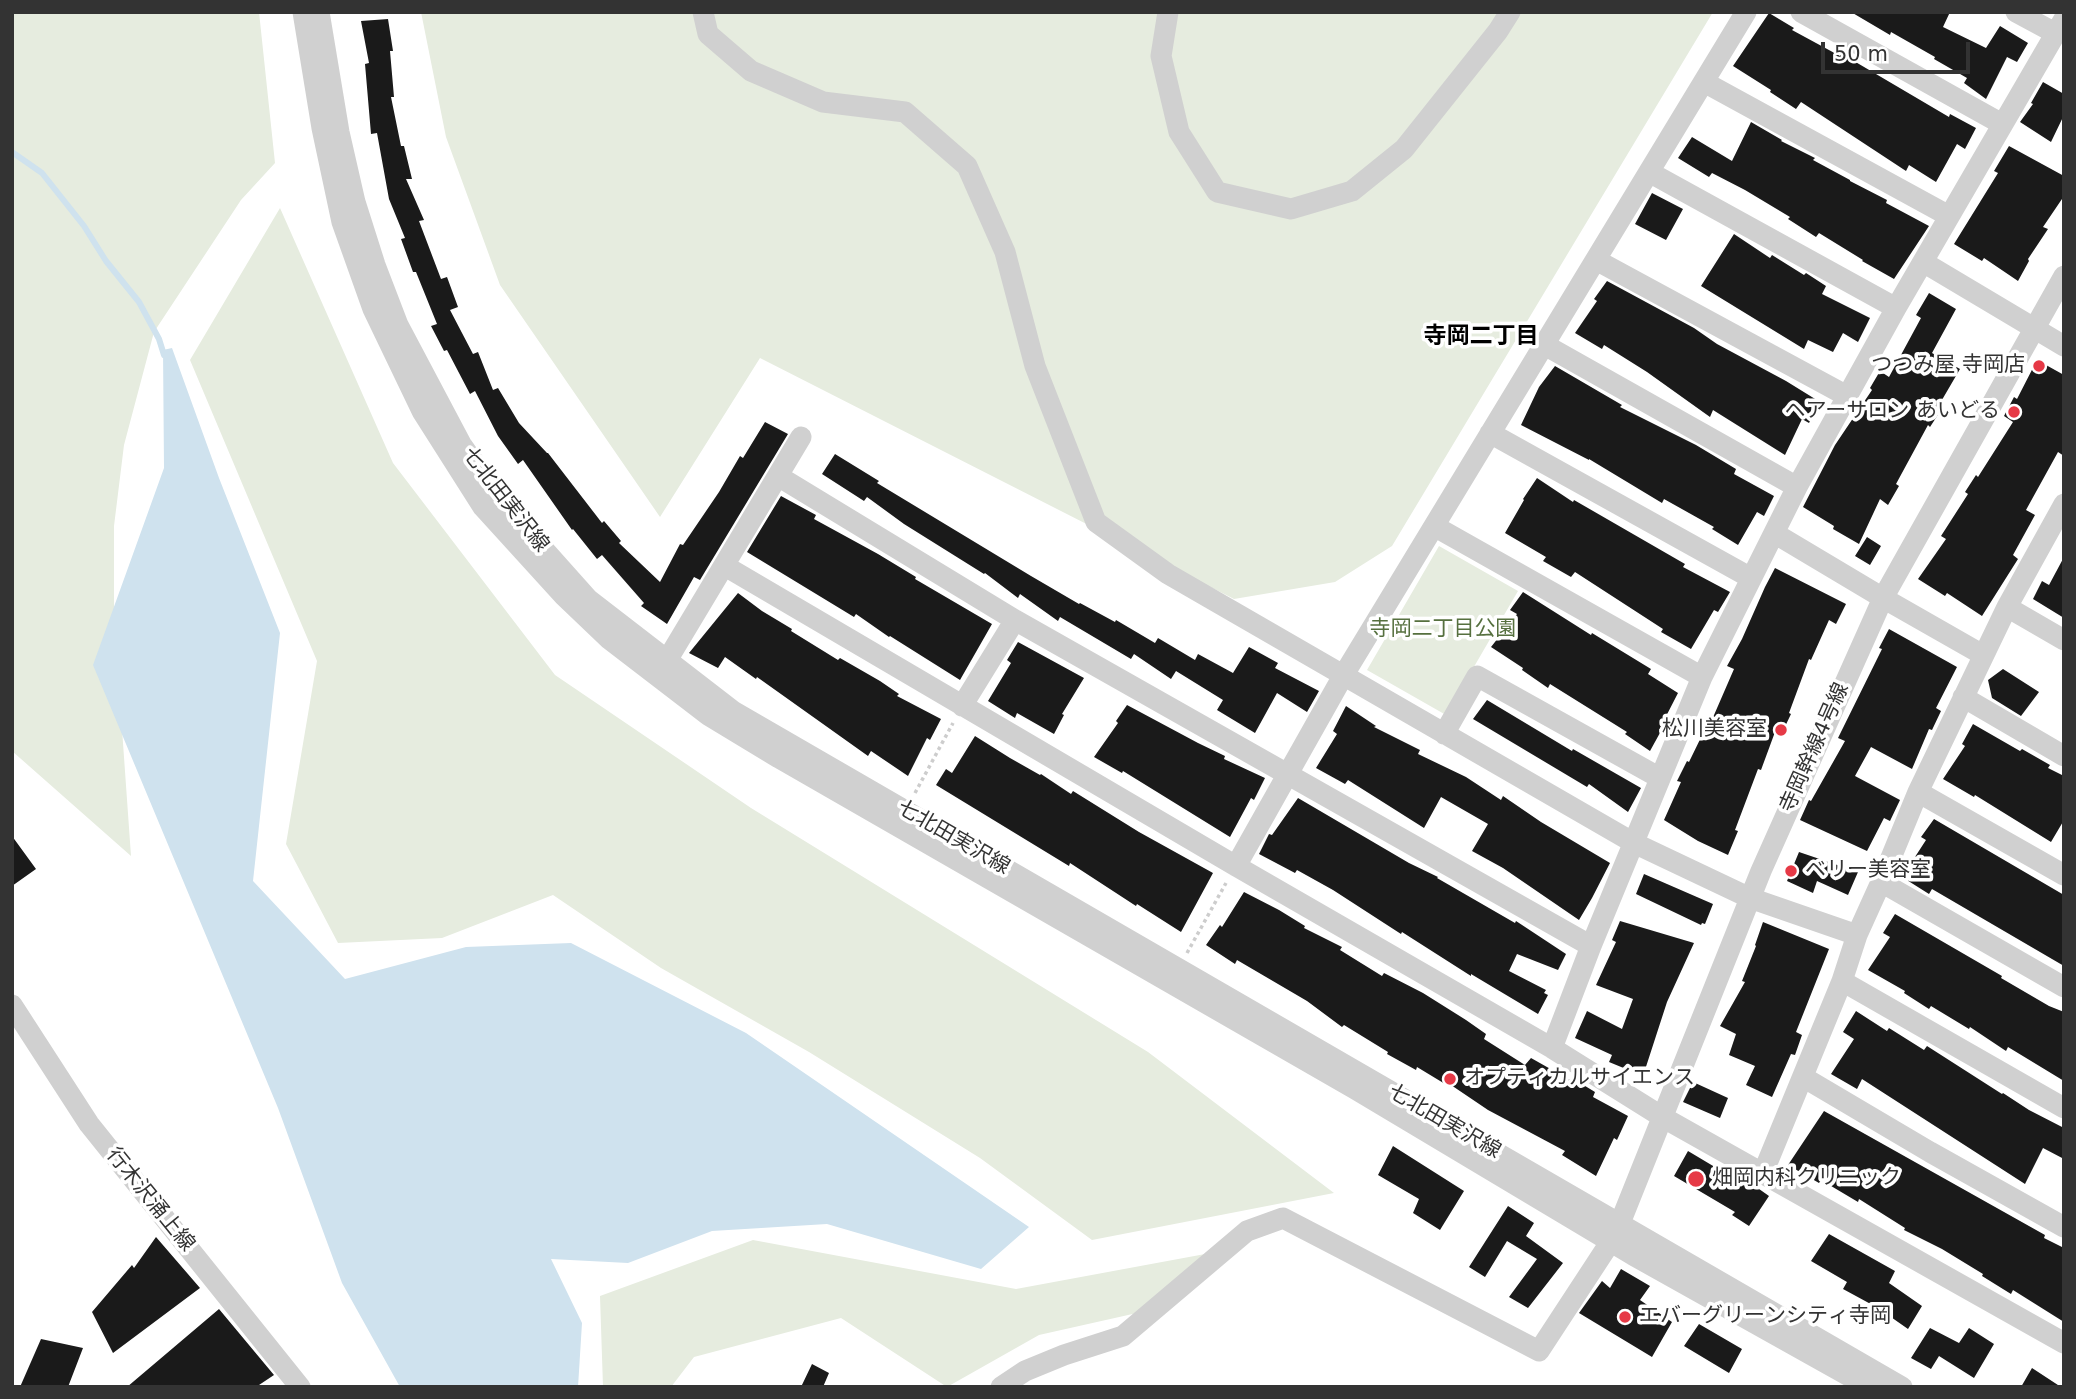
<!DOCTYPE html>
<html>
<head>
<meta charset="utf-8">
<style>
  body { margin:0 }
  #map { position:relative; width:2076px; height:1399px; overflow:hidden; background:#fff; font-family:"DejaVu Sans",sans-serif }
  canvas { display:block }
  .frame { position:absolute; inset:0; border:14px solid #333; pointer-events:none }
  .scale { position:absolute; left:1821px; top:42px; width:149px; height:32px; box-sizing:border-box; border:4px solid #333; border-top:0; padding-left:9px; font-size:21px; line-height:24px; white-space:nowrap; color:#333; -webkit-text-stroke:5px #fff; paint-order:stroke }
</style>
</head>
<body>
<div id="map">
<canvas width="2076" height="1399"></canvas>
<div class="frame"></div>
<div class="scale">50 m</div>
</div>
<script>
const c = document.querySelector('canvas').getContext('2d');
c.lineJoin = 'round';
function fill(path, color) { c.fillStyle = color; c.fill(path, 'evenodd'); }
const shape = rows => new Path2D(rows.map(r => 'M' + r).join(''));
function strokePath(path, color, width, dash) { c.strokeStyle = color; c.lineWidth = width; c.lineCap = dash ? 'butt' : 'round'; c.setLineDash(dash || []); c.stroke(path); }
function label(font, color, halo, rows, align = 'center') {
  c.font = font + ' "DejaVu Sans","Noto Sans JP",sans-serif'; c.lineWidth = 7; c.setLineDash([]); c.textBaseline = 'middle'; c.strokeStyle = halo; c.fillStyle = color; for (const [text, x, y, turn = 0] of rows) {
    c.save(); c.translate(x, y); c.rotate((+turn || 0) * Math.PI / 180); c.textAlign = isNaN(turn) ? turn : align; if (halo) c.strokeText(text, 0, 0); c.fillText(text, 0, 0); c.restore();
  }
}
const green = shape([
  [12,12,259,12,275,163,241,200,154,332,124,445,114,526,114,616,131,856,12,751],
  [421,12,1713,12,1392,546,1335,582,1234,599,760,358,660,517,500,285,446,137],
  [280,208,393,463,555,675,751,808,1148,1052,1334,1193,1092,1240,980,1158,809,1052,661,968,553,895,442,938,338,943,286,844,317,661,190,360],
  [1439,546,1518,591,1446,715,1367,670],
  [753,1240,1016,1289,1216,1252,1137,1313,1039,1335,947,1387,841,1318,694,1357,671,1387,603,1387,600,1296]
]);
const water = shape([
  [172,348,219,478,280,633,253,881,345,979,466,947,571,943,746,1033,1029,1227,981,1269,827,1224,712,1231,628,1263,551,1259,582,1323,578,1387,400,1387,342,1283,278,1108,93,665,164,468,163,350]
]);
const stream = shape([
  [12,152,42,173,84,226,106,261,139,302,159,339,164,355]
]);
const building = shape([
  [1851,12,1950,12,1943,27,1986,48,2000,26,2028,43,2017,62,2007,57,1986,99,1964,83,1967,78,1934,59,1935,57,1891,32,1890,35],
  [1769,13,1794,28,1792,30,1840,56,1842,54,1949,117,1950,114,1976,128,1965,149,1957,144,1936,182,1909,165,1906,171,1801,102,1796,109,1770,92,1771,90,1733,66],
  [388,19,393,51,390,51,394,97,391,97,401,146,404,146,412,179,406,179,424,220,419,221,441,279,447,277,458,307,450,310,473,354,478,352,493,390,498,388,519,423,547,453,548,453,602,523,604,521,621,541,619,543,660,582,680,544,683,545,719,492,740,456,743,458,765,422,788,434,700,580,694,577,667,624,641,606,644,603,602,555,597,559,573,529,572,530,523,460,518,464,498,436,475,391,470,394,447,350,444,351,431,326,437,324,416,272,413,272,401,239,405,238,389,199,377,133,371,134,365,64,369,63,361,21],
  [2043,82,2064,94,2064,115,2051,142,2020,122,2033,104,2031,103],
  [1751,122,1782,140,1781,141,1815,158,1813,160,1850,180,1850,181,1887,200,1886,203,1929,226,1894,279,1862,261,1863,260,1819,233,1816,237,1788,219,1790,217,1745,190,1712,173,1709,177,1678,158,1692,137,1732,161],
  [2009,146,2064,176,2064,196,2043,227,2048,229,2028,259,2029,261,2018,281,1984,258,1982,261,1954,244,1998,173,1994,171],
  [1652,193,1683,209,1666,240,1635,224],
  [1734,234,1770,258,1772,255,1804,275,1806,273,1826,286,1822,294,1870,318,1858,342,1843,333,1833,352,1808,340,1804,349,1701,286],
  [1607,281,1694,328,1717,344,1786,381,1820,402,1809,423,1802,419,1785,455,1713,410,1710,417,1647,372,1604,345,1602,349,1575,333,1597,301,1594,299],
  [1929,293,1956,309,1932,353,1960,369,1939,405,1943,407,1930,427,1928,425,1896,484,1899,486,1888,505,1880,499,1859,544,1833,529,1834,526,1803,507,1835,445,1872,390,1870,388,1880,371,1889,377,1921,318,1916,315],
  [2037,360,2064,375,2064,456,2058,452,2026,510,2035,515,2013,555,2018,559,1982,616,1947,593,1945,596,1918,579,1946,539,1941,536,1968,494,1965,492,1976,475,1978,477,2013,422,2004,416,2014,397,2017,399],
  [1555,366,1622,405,1620,407,1696,445,1736,469,1734,474,1774,496,1764,516,1757,512,1738,545,1712,529,1714,527,1664,499,1662,503,1589,459,1589,460,1521,425,1539,387],
  [835,454,879,481,877,483,1031,576,1079,604,1080,603,1115,622,1116,620,1155,643,1158,638,1195,660,1198,654,1233,673,1249,647,1278,663,1275,668,1319,691,1307,712,1277,693,1255,733,1217,710,1223,700,1176,671,1171,679,1134,654,1131,659,1060,617,1058,621,1020,594,1018,598,985,573,984,574,904,524,867,497,864,501,822,474],
  [1537,478,1573,502,1574,500,1685,564,1683,567,1730,592,1718,612,1714,610,1691,649,1661,632,1663,629,1575,572,1571,577,1543,561,1546,557,1505,533,1524,500,1523,499],
  [781,496,816,515,814,519,878,554,916,577,915,579,992,624,960,680,890,636,889,637,856,614,854,617,747,552],
  [1867,537,1881,546,1870,565,1855,556],
  [2064,557,2064,618,2033,599,2042,581,2049,585],
  [1775,568,1846,604,1836,624,1829,620,1811,660,1809,659,1789,713,1791,714,1781,735,1775,732,1761,770,1758,769,1735,830,1738,831,1728,855,1698,841,1664,820,1681,782,1677,781,1687,761,1689,762,1709,721,1711,722,1734,669,1727,666,1742,639,1765,587],
  [1523,592,1591,635,1592,633,1651,669,1648,674,1678,693,1659,730,1661,731,1650,751,1625,734,1627,732,1550,684,1548,688,1522,670,1523,668,1491,647,1517,614,1510,610],
  [738,593,762,611,792,629,791,631,838,660,840,658,880,681,899,694,897,696,941,719,930,740,927,738,908,776,871,751,868,756,757,677,756,679,725,657,718,668,689,653],
  [1889,629,1957,667,1936,708,1941,711,1932,730,1929,729,1912,769,1871,747,1855,776,1900,800,1890,821,1884,818,1867,851,1800,820,1809,800,1811,801,1845,741,1838,738,1882,649,1879,648],
  [1018,642,1084,678,1062,714,1064,715,1054,734,1017,713,1015,718,988,701,1011,663,1007,660],
  [2003,669,2039,692,2021,716,1992,698,1988,680],
  [1487,700,1572,751,1573,749,1641,788,1628,812,1589,784,1587,787,1473,719],
  [1127,705,1198,743,1225,756,1224,759,1265,778,1254,800,1251,798,1230,837,1123,771,1122,773,1094,757,1118,723,1116,721],
  [1346,706,1376,726,1374,727,1420,750,1418,754,1466,777,1501,800,1503,796,1541,822,1610,863,1592,898,1579,920,1503,868,1472,851,1488,824,1441,797,1424,828,1348,780,1345,784,1316,768,1337,734,1333,731],
  [1973,724,2020,751,2022,749,2050,765,2048,768,2064,776,2064,820,2051,842,1975,795,1974,797,1943,779,1965,746,1962,744],
  [975,736,1010,758,1040,775,1041,774,1071,794,1073,791,1139,832,1213,873,1181,932,1137,904,1136,906,1070,863,1069,866,936,785,946,769,952,773],
  [1298,798,1409,863,1438,877,1437,878,1515,923,1516,921,1566,954,1558,970,1517,954,1509,971,1546,990,1544,993,1548,995,1538,1014,1471,974,1471,976,1402,932,1401,934,1333,890,1297,870,1295,873,1259,854,1269,834,1272,835],
  [1934,819,2064,895,2064,966,1932,889,1929,894,1902,877,1926,840,1921,837],
  [12,836,36,869,12,886],
  [1799,852,1858,872,1848,895,1817,881,1813,893,1787,881],
  [1644,874,1713,904,1705,924,1702,923,1701,925,1636,894],
  [1244,892,1279,910,1305,926,1304,928,1342,947,1340,950,1382,976,1384,973,1423,993,1466,1020,1486,1034,1484,1039,1525,1065,1531,1058,1570,1080,1572,1078,1595,1092,1593,1097,1628,1116,1617,1140,1614,1138,1596,1176,1562,1155,1565,1151,1488,1110,1451,1085,1450,1087,1417,1067,1416,1070,1387,1054,1388,1052,1344,1025,1342,1027,1307,1001,1237,960,1235,964,1206,945,1220,925,1222,927],
  [1895,914,2002,976,2001,978,2049,1006,2064,1012,2064,1081,2008,1047,2006,1051,1970,1027,1969,1029,1931,1006,1929,1009,1904,993,1905,991,1868,970,1890,937,1883,933],
  [1620,921,1694,943,1667,1002,1643,1076,1609,1062,1612,1055,1575,1038,1587,1011,1622,1029,1633,999,1596,985,1616,942,1612,940],
  [1763,922,1829,949,1796,1032,1802,1035,1795,1055,1791,1054,1772,1097,1746,1085,1755,1066,1729,1055,1736,1034,1720,1026,1745,982,1742,981,1756,946,1755,945],
  [1856,1011,1887,1031,1889,1028,1924,1050,1927,1046,2002,1094,2003,1093,2029,1110,2064,1128,2064,1159,2043,1148,2025,1184,1862,1079,1857,1089,1831,1074,1854,1039,1843,1032],
  [1693,1082,1728,1098,1720,1118,1683,1102],
  [1824,1111,2045,1235,2044,1238,2064,1248,2064,1322,2013,1290,2011,1294,1982,1276,1983,1274,1942,1249,1904,1230,1905,1228,1859,1199,1858,1202,1821,1180,1819,1183,1788,1165],
  [1393,1146,1464,1191,1440,1230,1413,1213,1419,1199,1378,1175],
  [1688,1151,1750,1188,1752,1184,1769,1196,1749,1226,1732,1215,1735,1212,1674,1176],
  [1508,1206,1534,1223,1526,1236,1563,1263,1528,1308,1509,1297,1537,1259,1507,1241,1485,1277,1469,1267],
  [1829,1234,1895,1271,1889,1283,1922,1306,1908,1329,1878,1308,1843,1289,1847,1282,1811,1261],
  [156,1237,200,1288,113,1353,92,1312,132,1265,134,1268],
  [1621,1269,1650,1286,1640,1300,1672,1322,1652,1357,1579,1313,1602,1281,1610,1288],
  [219,1309,274,1375,256,1387,127,1387],
  [1699,1324,1742,1349,1729,1373,1684,1346],
  [1930,1328,1959,1343,1969,1328,1994,1344,1974,1378,1939,1356,1931,1369,1911,1358],
  [41,1339,83,1348,68,1387,20,1387],
  [812,1364,829,1373,823,1387,801,1387],
  [2032,1368,2061,1387,2021,1387]
]);
const path = shape([
  [915,793,953,723],
  [1187,953,1226,883]
]);
const minor = shape([
  [303,12,322,128,342,222,373,309,422,411,483,507,564,596,609,639,708,715,779,758,1355,1089,1633,1255,1869,1387],
  [319,12,339,132,355,202,375,265,398,325,461,444,505,506,588,599,733,711,1902,1387],
  [703,12,708,34,751,71,823,102,905,112,967,166,1005,252,1035,366,1096,522,1168,574,1634,843,1750,898,1857,935],
  [1168,12,1161,56,1179,132,1217,192,1291,209,1352,191,1404,149,1498,31,1510,12],
  [1801,12,2002,124],
  [2016,12,2055,33],
  [1704,82,1949,216],
  [1649,172,1896,308],
  [1596,260,1847,396],
  [1923,262,2064,346],
  [1543,344,1797,487],
  [1490,433,1751,578],
  [778,476,1015,620,1591,946],
  [1434,526,1702,677],
  [1774,533,1883,598,1983,655],
  [725,566,1236,866,1552,1048,1664,1118,2064,1343],
  [2007,607,2064,640],
  [660,672,801,437],
  [1963,697,2064,756],
  [962,706,1015,620],
  [1444,734,1477,676,1660,778],
  [1918,792,2064,875],
  [1236,866,1343,676,1746,12],
  [1881,882,2064,987],
  [1842,981,2064,1108],
  [12,1005,89,1124,300,1387],
  [1552,1048,1591,946,1702,677,1797,487,1896,308,2064,19],
  [1803,1077,1930,1152,2064,1227],
  [1763,1173,1842,981,1857,935,1881,882,1918,792,2007,607,2064,504],
  [1001,1387,1025,1371,1064,1355,1123,1336,1247,1231,1283,1218,1539,1351,1611,1241,1620,1223,1761,871,1883,598,2064,276]
]);
const markers = [
  [2039,366,7,"#e63946"],
  [2014,412,7,"#e63946"],
  [1781,730,7,"#e63946"],
  [1791,871,7,"#e63946"],
  [1450,1079,7,"#e63946"],
  [1696,1179,9,"#e63946"],
  [1625,1317,7,"#e63946"]
];
const poiNames = [
  ["つつみ屋 寺岡店",2025,366,"right"],
  ["ヘアーサロン あいどる",2000,412,"right"],
  ["松川美容室",1767,730,"right"],
  ["ベリー美容室",1805,871],
  ["オプティカルサイエンス",1464,1079],
  ["畑岡内科クリニック",1712,1179],
  ["エバーグリーンシティ寺岡",1639,1317]
];
const streetNames = [
  ["七北田実沢線",505,500,52],
  ["寺岡幹線4号線",1815,748,-66],
  ["七北田実沢線",953,838,30],
  ["七北田実沢線",1444,1122,30],
  ["行木沢涌上線",150,1200,51]
];
const parkNames = [
  ["寺岡二丁目公園",1443,630]
];
const neighbourhoodNames = [
  ["寺岡二丁目",1481,337]
];
fill(green, '#e6ecdf');
fill(water, '#cfe2ee');
strokePath(stream, '#cfe2ee', 6);
fill(building, '#1a1a1a');
strokePath(path, '#cdcdcd', 3.5, [3.5, 3.5]);
strokePath(minor, '#d0d0d0', 21);
for (const [x, y, r, color] of markers) { const dot = new Path2D(); dot.arc(x, y, r, 0, 2 * Math.PI); c.fillStyle = color; c.fill(dot); strokePath(dot, '#fff', 2.5); }
label('21px', '#333', '#fff', poiNames, 'left');
label('21px', '#333', '#fff', streetNames);
label('21px', '#56703f', '#fff', parkNames);
label('bold 23px', '#000', '#fff', neighbourhoodNames);
</script>
</body>
</html>
